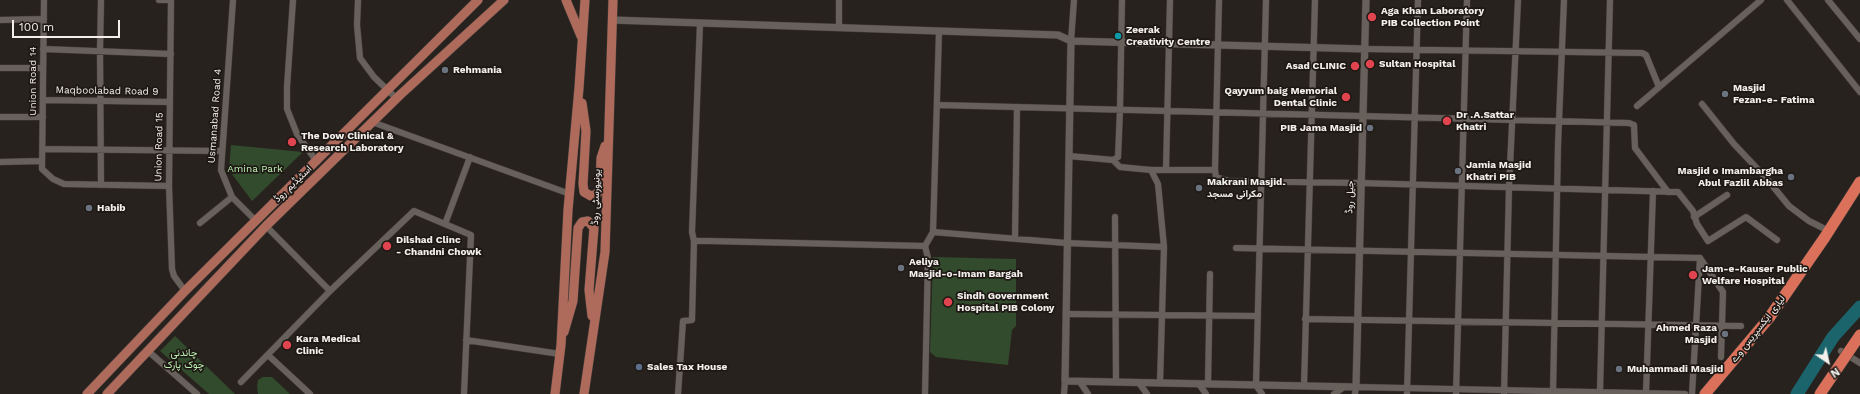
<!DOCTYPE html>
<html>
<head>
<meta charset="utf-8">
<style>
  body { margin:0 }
  #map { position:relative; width:1860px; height:394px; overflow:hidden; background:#28221e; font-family:"Work Sans",sans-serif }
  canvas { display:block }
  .north { position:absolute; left:1808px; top:342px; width:40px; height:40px; -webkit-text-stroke:3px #1e1814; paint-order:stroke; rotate:146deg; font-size:11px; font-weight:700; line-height:16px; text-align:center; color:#f3efec }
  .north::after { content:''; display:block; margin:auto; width:14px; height:18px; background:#f3efec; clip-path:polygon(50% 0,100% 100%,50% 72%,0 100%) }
  .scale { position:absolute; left:12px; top:20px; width:108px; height:18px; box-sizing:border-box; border:2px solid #f3efec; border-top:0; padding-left:5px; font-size:12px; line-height:14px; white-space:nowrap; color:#f3efec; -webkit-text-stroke:3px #1e1814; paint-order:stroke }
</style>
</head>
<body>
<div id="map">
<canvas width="1860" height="394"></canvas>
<div class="north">N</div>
<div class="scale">100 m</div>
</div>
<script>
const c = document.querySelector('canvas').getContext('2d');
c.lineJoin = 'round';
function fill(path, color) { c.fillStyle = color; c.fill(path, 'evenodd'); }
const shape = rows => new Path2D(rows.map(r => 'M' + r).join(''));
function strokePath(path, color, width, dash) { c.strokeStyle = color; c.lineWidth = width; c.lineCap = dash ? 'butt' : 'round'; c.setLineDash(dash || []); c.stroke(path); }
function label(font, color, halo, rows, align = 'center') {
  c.font = font + ' "Work Sans",Vazirmatn,sans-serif'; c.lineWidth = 3.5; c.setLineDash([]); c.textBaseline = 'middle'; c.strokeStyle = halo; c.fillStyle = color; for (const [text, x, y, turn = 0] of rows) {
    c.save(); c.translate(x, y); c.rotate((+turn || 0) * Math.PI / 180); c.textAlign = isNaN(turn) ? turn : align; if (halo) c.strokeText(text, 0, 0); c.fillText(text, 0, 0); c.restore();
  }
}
const green = shape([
  [231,145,303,152,252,201,229,170],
  [933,257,1016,259,1016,326,1012,330,1008,365,936,357,930,352],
  [175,336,235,394,209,394,160,351],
  [263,377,272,377,290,394,258,394,257,386,258,380]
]);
const river = shape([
  [1797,394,1833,337,1860,307]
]);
const minor = shape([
  [44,0,42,169,53,179,64,184,169,186],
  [101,0,100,51,101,185],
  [159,0,171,0],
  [171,0,169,186,172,269,174,276,185,291],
  [233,0,221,170,232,197,256,221],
  [293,0,287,87,287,109,297,134,317,162],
  [358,0,357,25,360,58,374,77,397,99],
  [839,0,839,28],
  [1787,0,1860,92],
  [1828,0,1860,39],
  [0,20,44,19],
  [1071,41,1074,0],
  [43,49,171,54],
  [1365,49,1642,53,1646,55,1659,87],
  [0,68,43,68],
  [43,100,170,102],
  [1702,104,1734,144,1767,179,1789,206,1809,221,1829,231],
  [938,105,1629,123,1634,125,1635,148,1668,192],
  [1637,106,1761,0],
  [0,117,43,117],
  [372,122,570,194],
  [43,149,222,151],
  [1069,156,1113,160,1120,167,1151,170,1215,170,1216,177,1229,181,1360,183,1678,192,1693,211,1697,224,1708,241,1746,217,1777,240],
  [1113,160,1118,157,1120,110,1122,0],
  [0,162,42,161],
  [1151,170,1158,184,1164,247,1160,383],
  [1166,170,1170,0],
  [1215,170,1219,0],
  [1115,217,1116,382],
  [1694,217,1727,195],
  [200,223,232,197],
  [445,224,470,157],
  [266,226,330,291],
  [933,232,1066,243,1164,247],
  [1015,238,1017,107],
  [694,241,692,232,700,23],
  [925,246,933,232,939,31],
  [1236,248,1700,258],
  [1700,258,1723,292,1721,357],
  [1066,314,1258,316],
  [1305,319,1741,326],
  [466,340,560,354],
  [148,351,197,394],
  [1841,351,1860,363],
  [268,355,310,394],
  [241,382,330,291,414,211,471,235,464,394],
  [1080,382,1088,394],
  [1139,383,1147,394],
  [1199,384,1206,394],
  [1208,384,1210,274],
  [1304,386,1315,0],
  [1600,392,1610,0],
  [1646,393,1653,191],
  [678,394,683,321,692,320,694,241,709,241,925,246,928,258,925,394],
  [1064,394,1065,381],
  [1262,394,1256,385,1266,0],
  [1334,394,1344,387],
  [1355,394,1356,387,1685,394],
  [1407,394,1418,0],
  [1456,394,1467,0],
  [1504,394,1509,187,1518,0],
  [1553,394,1558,145,1564,0],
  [1692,394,1700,258]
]);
const tertiary = shape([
  [612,20,1058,35,1071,41,1365,49],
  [1071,41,1065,381,1356,387,1366,0]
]);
const primary = shape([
  [566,0,581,36],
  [582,103,586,131,583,184,584,192,591,196,597,194,600,189,601,158,605,146],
  [564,332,573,301,578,228,582,222,588,221,594,228,589,290,592,316],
  [87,394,185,291,478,0],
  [107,394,266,226,400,95,504,0],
  [555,394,561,345,568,210,579,88,585,0],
  [584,394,605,252,613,0]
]);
const motorway = shape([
  [1705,394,1769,318,1825,237,1860,182]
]);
const motorwayBridge = shape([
  [1820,394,1860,335]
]);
const markers = [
  [1372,17,5,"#e0444e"],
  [1118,36,4,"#0f9aa8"],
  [1370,64,5,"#e0444e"],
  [1355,66,5,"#e0444e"],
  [445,70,4,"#6b7280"],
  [1725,94,4,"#6b7280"],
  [1346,97,5,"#e0444e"],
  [1447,121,5,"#e0444e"],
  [1370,128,4,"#6b7280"],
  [292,142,5,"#e0444e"],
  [1458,171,4,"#6b7280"],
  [1791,177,4,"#6b7280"],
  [1199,188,4,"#6b7280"],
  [89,208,4,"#6b7280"],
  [387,246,5,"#e0444e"],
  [901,268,4,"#6b7280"],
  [1693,275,5,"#e0444e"],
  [948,302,5,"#e0444e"],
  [1725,334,4,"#6b7280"],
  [287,345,5,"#e0444e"],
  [639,367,4,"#5c6f8a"],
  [1619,369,4,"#6b7280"]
];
const poiNames = [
  ["Aga Khan Laboratory",1381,11],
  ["PIB Collection Point",1381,23],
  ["Zeerak",1126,30],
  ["Creativity Centre",1126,42],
  ["Sultan Hospital",1379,64],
  ["Asad CLINIC",1346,66,"right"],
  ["Rehmania",453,70],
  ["Masjid",1733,88],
  ["Fezan-e- Fatima",1733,100],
  ["Qayyum baig Memorial",1337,91,"right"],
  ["Dental Clinic",1337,103,"right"],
  ["Dr .A.Sattar",1456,115],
  ["Khatri",1456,127],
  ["PIB Jama Masjid",1362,128,"right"],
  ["The Dow Clinical &",301,136],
  ["Research Laboratory",301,148],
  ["Jamia Masjid",1466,165],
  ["Khatri PIB",1466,177],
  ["Masjid o Imambargha",1783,171,"right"],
  ["Abul Fazlil Abbas",1783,183,"right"],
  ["Makrani Masjid۔",1207,182],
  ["مکرانی مسجد",1207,194],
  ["Habib",97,208],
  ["Dilshad Clinc",396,240],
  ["- Chandni Chowk",396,252],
  ["Aeliya",909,262],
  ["Masjid-o-Imam Bargah",909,274],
  ["Jam-e-Kauser Public",1702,269],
  ["Welfare Hospital",1702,281],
  ["Sindh Government",957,296],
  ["Hospital PIB Colony",957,308],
  ["Ahmed Raza",1717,328,"right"],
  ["Masjid",1717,340,"right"],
  ["Kara Medical",296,339],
  ["Clinic",296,351],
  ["Sales Tax House",647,367],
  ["Muhammadi Masjid",1627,369]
];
const streetNames = [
  ["Union Road 14",33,81,-90],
  ["Maqboolabad Road 9",107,91,1],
  ["Usmanabad Road 4",215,116,-86],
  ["Union Road 15",159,147,-89],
  ["اسٹیڈیم روڈ",293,184,-44],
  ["یونیورسٹی روڈ",596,197,-88],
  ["جیل روڈ",1350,197,-88],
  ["لیاری ایکسپریس وے",1758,329,-52]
];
const parkNames = [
  ["Amina Park",255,169],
  ["چاندنی",184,353],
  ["چوک پارک",184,365]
];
fill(green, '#324b2d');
strokePath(river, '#1b646c', 13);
strokePath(minor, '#433d3a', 7);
strokePath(tertiary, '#433d3a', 8);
strokePath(primary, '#433d3a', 10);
strokePath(motorway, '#433d3a', 12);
strokePath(minor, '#68605b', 6);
strokePath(tertiary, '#68605b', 7);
strokePath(primary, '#ae6a5b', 9);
strokePath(motorway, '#dc715b', 11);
strokePath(motorwayBridge, '#433d3a', 12, []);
strokePath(motorwayBridge, '#dc715b', 11);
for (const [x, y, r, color] of markers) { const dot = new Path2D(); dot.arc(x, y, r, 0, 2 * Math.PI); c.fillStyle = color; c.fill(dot); strokePath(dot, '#1e1814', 1.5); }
label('bold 10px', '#f3efec', '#1e1814', poiNames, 'left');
label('10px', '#f3efec', '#1e1814', streetNames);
label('10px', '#c0f5b5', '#1e1814', parkNames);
</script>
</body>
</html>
